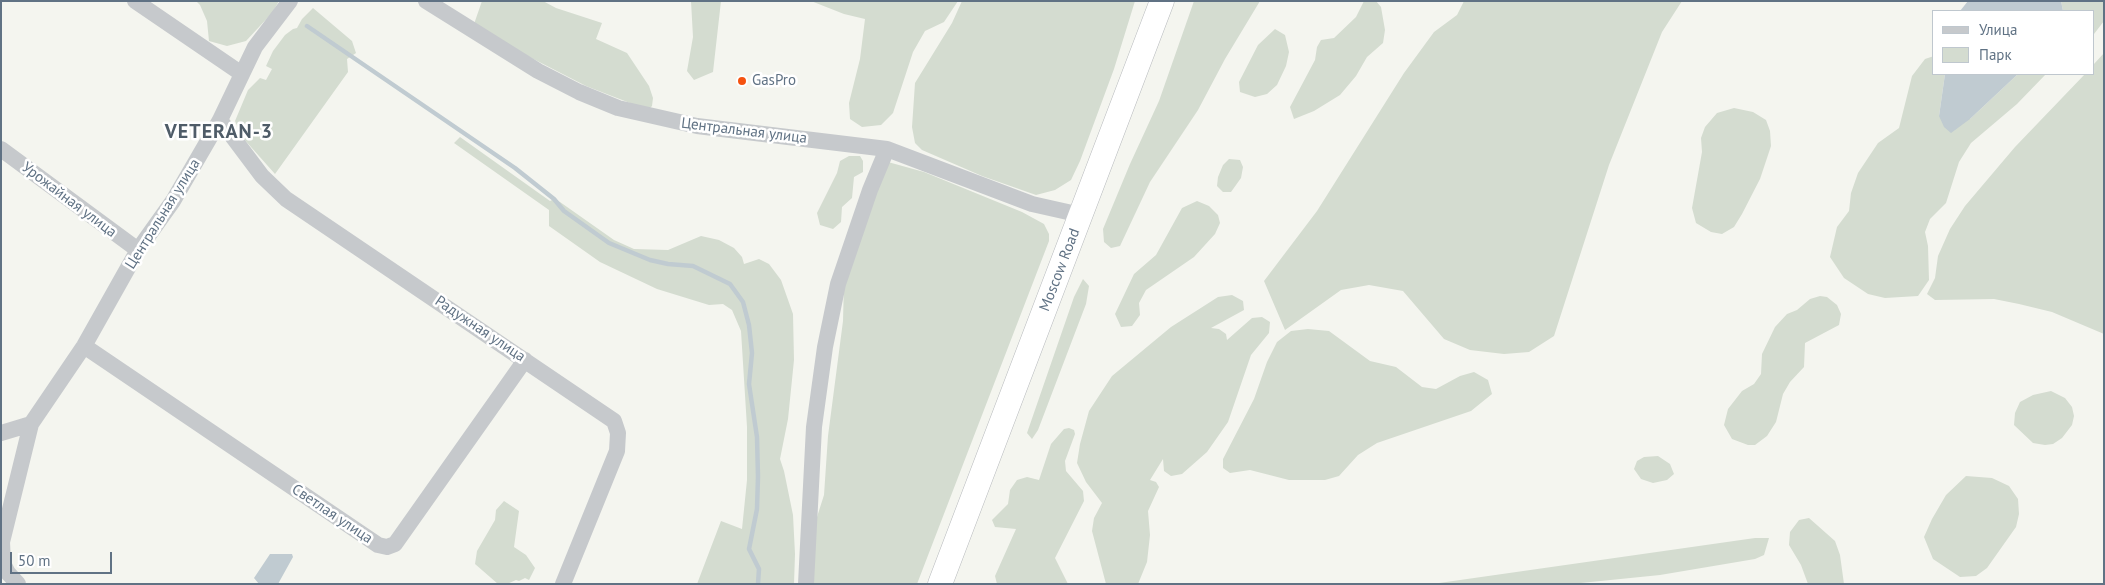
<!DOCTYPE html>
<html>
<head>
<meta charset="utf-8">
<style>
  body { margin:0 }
  #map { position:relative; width:2105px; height:585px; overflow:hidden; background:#f4f5ef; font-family:"PT Sans",sans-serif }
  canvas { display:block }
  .frame { position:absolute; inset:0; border:2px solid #607284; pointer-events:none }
  .legend { position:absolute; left:1932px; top:10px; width:162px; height:65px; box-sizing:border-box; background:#fff; border:1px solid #bfc7ce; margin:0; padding:6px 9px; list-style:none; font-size:15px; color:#607284 }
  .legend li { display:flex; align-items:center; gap:10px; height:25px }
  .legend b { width:25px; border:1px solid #bfc7ce }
  .scale { position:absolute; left:10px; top:552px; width:102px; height:22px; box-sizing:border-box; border:2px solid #607284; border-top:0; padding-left:6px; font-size:15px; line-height:18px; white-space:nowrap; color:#607284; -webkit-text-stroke:4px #fff; paint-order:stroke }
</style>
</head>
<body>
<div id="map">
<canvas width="2105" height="585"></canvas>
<div class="frame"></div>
<ul class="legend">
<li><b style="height:6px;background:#c6c9cc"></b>Улица</li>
<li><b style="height:14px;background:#d4dcd0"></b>Парк</li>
</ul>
<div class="scale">50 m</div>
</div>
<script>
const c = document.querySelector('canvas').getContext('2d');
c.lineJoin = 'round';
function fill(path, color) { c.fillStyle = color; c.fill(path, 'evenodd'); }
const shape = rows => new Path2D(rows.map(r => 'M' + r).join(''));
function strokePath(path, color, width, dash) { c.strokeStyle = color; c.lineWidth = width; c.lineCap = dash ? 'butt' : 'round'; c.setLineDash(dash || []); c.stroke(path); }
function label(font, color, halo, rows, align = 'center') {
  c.font = font + ' "PT Sans",sans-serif'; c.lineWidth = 5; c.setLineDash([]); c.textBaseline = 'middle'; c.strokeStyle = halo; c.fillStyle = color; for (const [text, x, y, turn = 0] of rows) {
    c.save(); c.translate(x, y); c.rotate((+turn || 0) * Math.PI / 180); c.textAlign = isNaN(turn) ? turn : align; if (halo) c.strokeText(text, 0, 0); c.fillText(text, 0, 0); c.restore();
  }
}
const green = shape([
  [196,1,279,1,272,13,246,41,227,46,209,41,207,21,200,5],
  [482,1,543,1,556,8,602,23,596,39,627,53,649,86,653,98,652,106,648,110,586,86,512,48,474,24],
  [691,1,721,1,713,72,694,80,687,71,693,37],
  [811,1,958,1,944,22,925,31,913,52,893,113,881,125,862,127,850,119,849,103,860,59,865,19,844,14],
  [962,1,1135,1,1114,69,1080,161,1071,180,1055,190,1036,195,982,176,922,150,915,143,912,127,915,83,952,23],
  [1194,1,1260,1,1225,59,1198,110,1150,182,1120,246,1111,248,1104,242,1103,229,1130,164,1159,101],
  [1364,1,1376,1,1381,7,1385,30,1383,43,1367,57,1356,76,1340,95,1314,111,1294,119,1290,107,1315,60,1317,47,1321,40,1334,38,1356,17],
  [1464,1,1682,1,1662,32,1609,165,1554,336,1529,352,1504,354,1470,350,1444,339,1403,291,1369,285,1341,290,1285,330,1264,281,1317,211,1404,73,1434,32,1457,15],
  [2061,1,2104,1,2104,21,2094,34,2094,11,2063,11],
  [313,8,352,41,356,53,347,59,348,72,275,174,243,138,235,121,248,90,260,78,266,80,272,69,266,66,273,51,285,35,293,29,297,28,302,19],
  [1275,29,1285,35,1289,52,1286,66,1277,85,1267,94,1255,97,1240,92,1239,82,1258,45],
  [2104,53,2104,334,2052,312,2019,304,1994,299,1935,300,1927,294,1935,278,1938,256,1950,229,1965,206,2015,147,2085,74,2094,74,2094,64],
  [1934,56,1934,74,1945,74,1939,116,1970,119,2018,74,2046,74,2017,104,1971,143,1959,162,1946,203,1930,219,1925,232,1928,246,1929,280,1918,296,1885,298,1868,294,1844,278,1830,257,1837,227,1849,211,1851,193,1858,173,1878,143,1899,128,1912,76,1925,59],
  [1734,108,1753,112,1766,120,1770,131,1771,146,1760,179,1742,214,1734,227,1722,234,1711,232,1696,223,1692,208,1702,152,1701,138,1705,127,1717,113],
  [460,137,550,201,554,199,560,202,614,240,634,249,668,250,701,236,719,240,734,248,742,257,744,264,759,259,769,264,781,280,793,314,794,360,788,419,780,459,784,471,793,515,795,554,794,584,697,584,721,521,742,529,747,480,747,427,741,331,732,310,723,304,709,305,657,289,600,262,549,226,549,210,454,143],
  [849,156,860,156,863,161,863,172,854,177,852,198,842,207,841,222,833,229,820,225,817,213,837,173,840,161],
  [1229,159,1240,160,1243,167,1241,178,1231,192,1223,192,1217,186,1218,177,1223,165],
  [888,162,924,172,1022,212,1044,224,1049,234,1049,241,917,584,810,584,817,517,824,495,828,436,843,321,844,282],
  [1197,201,1209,206,1218,215,1220,223,1215,234,1194,257,1146,290,1139,303,1140,315,1132,326,1121,327,1115,314,1134,274,1156,255,1182,208],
  [1083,279,1089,286,1086,304,1038,430,1032,439,1027,433,1074,297],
  [1232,295,1243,301,1244,310,1211,328,1219,329,1226,334,1227,340,1252,318,1262,317,1270,322,1269,333,1251,355,1228,422,1207,452,1182,474,1171,476,1164,471,1163,459,1150,480,1156,482,1159,487,1148,511,1150,535,1147,562,1138,584,1106,584,1092,531,1094,518,1102,503,1086,482,1077,463,1080,444,1089,411,1112,376,1171,327,1218,297],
  [1820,296,1827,297,1837,305,1841,314,1839,325,1805,343,1804,367,1790,382,1783,394,1776,422,1767,436,1755,445,1748,445,1732,439,1724,425,1728,409,1742,391,1754,384,1761,374,1762,354,1775,327,1787,314,1797,310,1810,299],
  [1308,329,1329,331,1370,361,1396,367,1422,387,1436,389,1460,376,1474,372,1488,380,1492,394,1471,411,1377,443,1358,455,1339,476,1325,480,1289,480,1250,470,1230,473,1223,468,1223,459,1254,399,1267,362,1277,342,1291,331],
  [2051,391,2065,398,2072,407,2074,416,2072,425,2062,438,2053,444,2045,445,2033,443,2014,425,2015,413,2020,402,2033,395],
  [1069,428,1074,430,1075,434,1065,461,1066,471,1083,491,1084,501,1055,558,1068,584,997,584,995,576,1016,529,995,527,992,520,1008,504,1010,490,1017,480,1027,477,1039,480,1051,444,1064,429],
  [1658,456,1670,464,1674,474,1667,480,1653,483,1641,479,1634,469,1637,461,1644,457],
  [1966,476,1992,478,2009,486,2018,499,2019,514,2016,527,1987,568,1976,576,1960,577,1933,559,1924,537,1932,519,1946,495],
  [504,501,519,511,514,547,526,555,535,568,529,580,525,578,519,581,516,580,507,584,498,584,475,564,477,551,495,520,496,510],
  [1809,518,1835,541,1840,555,1844,584,1808,584,1801,565,1789,545,1790,532,1799,520],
  [1755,538,1769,538,1764,555,1755,559,1660,575,1571,584,1432,584]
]);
const water = shape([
  [1968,1,2061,1,2063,11,1960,11],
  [1945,74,2018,74,1970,119,1951,133,1944,127,1939,116],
  [270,554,292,554,293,557,278,584,259,584,254,578]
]);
const stream = shape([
  [307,26,515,168,554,199,564,211,609,243,650,260,668,264,693,266,730,284,743,302,749,325,752,353,749,384,757,437,758,477,757,509,749,549,759,569,758,584]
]);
const minor = shape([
  [135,1,242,74],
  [426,1,538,71,579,92,618,108,697,126,887,149,1032,204,1081,215],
  [220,120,262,176,286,199,614,421,618,433,617,451,563,584],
  [1,149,138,250],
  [84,346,378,545,387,547,395,544,525,360],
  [1,433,31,424],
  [18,584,8,573,3,563,2,542,31,424,84,346,138,250,173,201,220,120,255,47,290,1],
  [806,584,814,427,825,347,838,284,870,190,887,149]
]);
const highway = shape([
  [940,584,1162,1]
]);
const markers = [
  [742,81,5,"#f55210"]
];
const poiNames = [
  ["GasPro",752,81]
];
const streetNames = [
  ["Центральная улица",744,131,7],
  ["Урожайная улица",69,200,37],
  ["Центральная улица",163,214,-58],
  ["Moscow Road",1060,270,-69],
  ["Радужная улица",480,329,34],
  ["Светлая улица",332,514,34]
];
const districtNames = [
  ["VETERAN-3",219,132]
];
fill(green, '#d4dcd0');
fill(water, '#c0cbd1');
strokePath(stream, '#c0cbd1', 4.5);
strokePath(highway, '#b7babd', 25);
strokePath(minor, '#c6c9cc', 16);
strokePath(highway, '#fff', 24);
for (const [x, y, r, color] of markers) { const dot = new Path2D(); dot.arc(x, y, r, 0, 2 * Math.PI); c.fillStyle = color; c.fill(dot); strokePath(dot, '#fff', 2); }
label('15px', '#607284', '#fff', poiNames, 'left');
label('15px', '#607284', '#fff', streetNames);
c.letterSpacing = '1px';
label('bold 20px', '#4f5c68', '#fff', districtNames);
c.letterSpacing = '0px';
</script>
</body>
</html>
